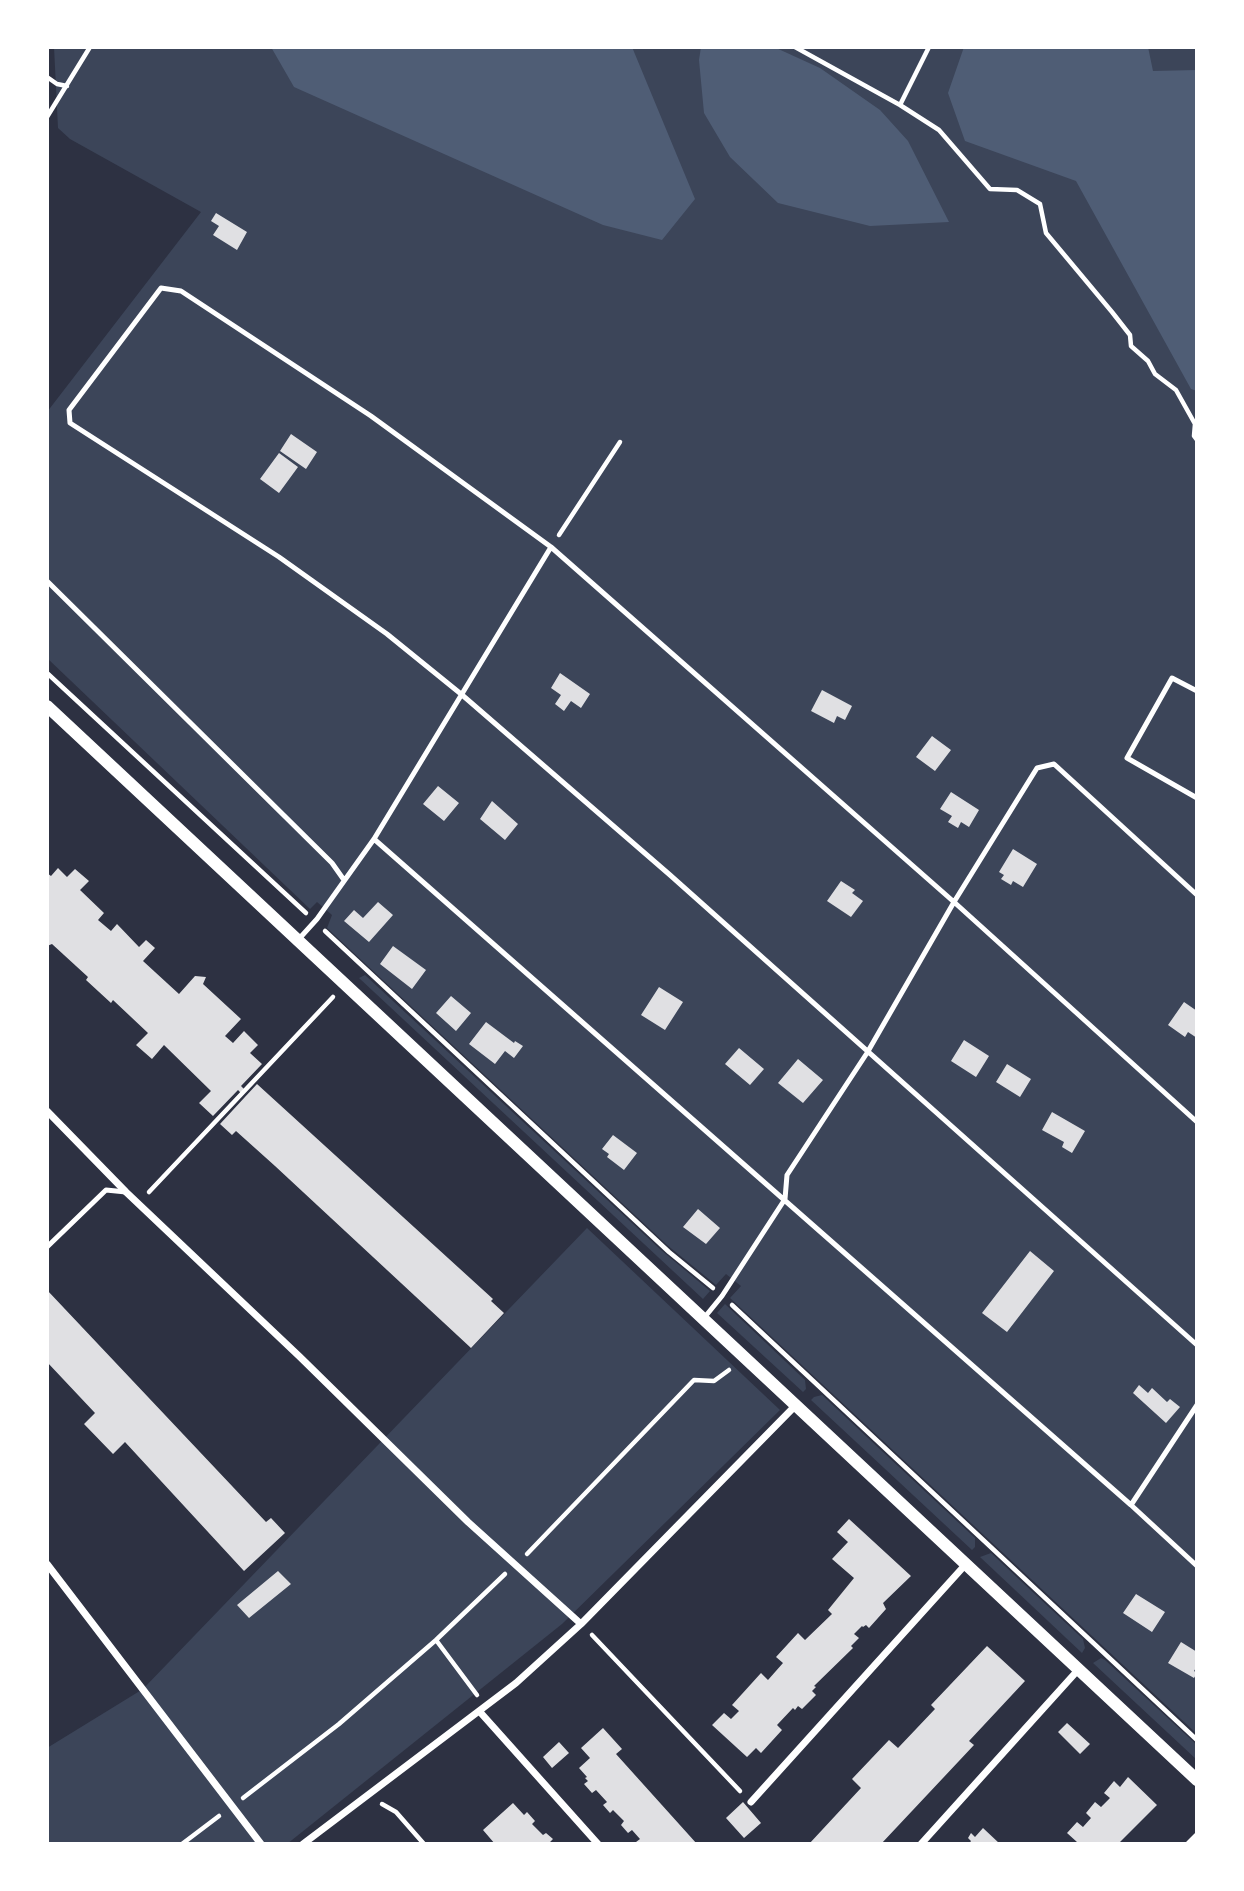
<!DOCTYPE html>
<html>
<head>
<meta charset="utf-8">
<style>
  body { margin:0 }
  #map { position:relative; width:1244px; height:1891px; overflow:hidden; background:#2d3142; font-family:Inter,sans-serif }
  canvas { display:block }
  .frame { position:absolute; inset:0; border:49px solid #fff; pointer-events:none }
</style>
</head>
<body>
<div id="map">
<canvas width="1244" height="1891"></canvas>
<div class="frame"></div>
</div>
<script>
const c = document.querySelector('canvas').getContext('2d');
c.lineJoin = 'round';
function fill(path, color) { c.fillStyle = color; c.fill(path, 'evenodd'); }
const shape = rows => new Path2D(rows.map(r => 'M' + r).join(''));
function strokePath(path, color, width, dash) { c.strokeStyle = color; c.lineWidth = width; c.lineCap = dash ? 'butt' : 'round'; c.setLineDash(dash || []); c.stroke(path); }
const green = shape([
  [54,47,1197,47,1197,1734,730,1298,741,1286,726,1274,716,1285,667,1245,327,928,332,915,317,902,310,909,47,658,47,412,201,212,70,139,58,128],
  [365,975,661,1250,710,1291,703,1299,359,978],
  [587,1228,780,1410,562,1624,287,1844,47,1844,47,1748,143,1689],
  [725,1304,805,1380,806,1389,803,1392,717,1313],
  [822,1395,975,1538,975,1547,972,1550,811,1400,814,1397],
  [991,1553,1083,1639,1085,1648,1082,1653,980,1557],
  [1101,1658,1105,1660,1197,1745,1197,1760,1093,1663]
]);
const water = shape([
  [271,47,632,47,695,199,662,240,603,225,294,87],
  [701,47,774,47,820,68,880,110,908,141,949,222,870,226,778,203,730,157,704,113,699,60],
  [964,47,1148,47,1153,71,1197,70,1197,391,1191,389,1076,181,965,141,948,93]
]);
const building = shape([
  [216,213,247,232,237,250,213,235,219,226,211,221],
  [291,434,317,452,306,469,280,451],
  [279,453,298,467,279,493,260,479],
  [560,673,590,694,581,708,571,701,564,711,555,704,561,695,551,688],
  [822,690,852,706,845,720,837,716,834,723,811,711],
  [932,736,951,750,935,771,916,757],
  [438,786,459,803,444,821,423,804],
  [951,792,979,810,969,827,961,822,958,828,948,822,952,816,940,809],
  [492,801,518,824,505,840,480,819],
  [1013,849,1037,864,1023,887,1013,881,1011,885,1001,879,1004,875,999,872],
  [58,868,67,877,75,869,89,881,80,890,104,913,98,920,111,931,117,924,139,947,146,940,155,948,143,961,179,994,195,976,206,977,203,984,241,1019,225,1036,233,1043,244,1031,258,1045,250,1053,262,1064,241,1086,244,1089,241,1093,238,1090,213,1116,199,1103,211,1091,164,1045,152,1059,136,1045,148,1033,113,1000,111,1003,86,980,88,977,52,944,47,946,47,873,51,876],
  [841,881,855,890,852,893,863,901,851,917,827,901],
  [378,902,393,915,369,942,344,921,354,910,363,918],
  [393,946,426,970,412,989,380,964],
  [659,987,683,1002,665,1030,641,1015],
  [451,996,471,1013,456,1031,436,1013],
  [1184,1002,1197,1011,1197,1038,1188,1032,1185,1037,1168,1025],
  [486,1022,514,1043,515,1041,523,1046,514,1058,505,1051,495,1064,469,1044],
  [964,1040,989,1056,976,1077,951,1061],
  [739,1048,764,1069,750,1085,725,1064],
  [798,1059,823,1080,803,1103,778,1083],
  [1007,1064,1031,1079,1020,1097,996,1082],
  [257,1084,493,1299,491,1301,504,1313,471,1348,275,1166,236,1131,232,1135,220,1124],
  [1052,1112,1085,1131,1072,1153,1062,1147,1064,1142,1042,1130],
  [613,1135,637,1153,624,1170,607,1157,609,1154,602,1149],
  [698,1209,720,1228,706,1244,683,1227],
  [1030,1251,1054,1271,1007,1332,982,1313],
  [47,1290,266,1522,271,1518,285,1533,244,1571,125,1442,113,1454,84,1424,95,1413,47,1362],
  [1139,1385,1148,1393,1152,1388,1167,1402,1170,1399,1180,1407,1166,1423,1133,1393],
  [849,1519,911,1576,883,1603,886,1609,869,1628,866,1625,863,1627,862,1626,854,1634,859,1638,851,1646,853,1648,814,1686,816,1687,812,1691,816,1695,802,1709,798,1706,795,1710,793,1708,777,1725,782,1730,761,1753,756,1748,747,1757,712,1725,724,1713,731,1719,739,1711,732,1705,761,1673,768,1680,783,1663,776,1657,798,1633,805,1640,832,1614,828,1610,854,1578,832,1559,848,1542,837,1532],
  [278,1571,291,1584,249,1618,237,1605],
  [1136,1594,1165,1612,1152,1632,1123,1613],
  [1181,1642,1197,1652,1197,1666,1194,1671,1197,1673,1194,1678,1168,1663],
  [987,1646,1025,1681,969,1741,974,1745,881,1844,809,1844,861,1788,852,1779,889,1740,898,1748,935,1709,931,1705],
  [1067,1723,1090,1744,1080,1754,1058,1732],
  [603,1728,622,1749,616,1754,697,1844,638,1844,636,1842,640,1839,632,1830,628,1833,621,1825,624,1821,613,1810,610,1813,603,1805,607,1802,596,1790,592,1793,584,1784,588,1781,585,1778,587,1777,579,1768,590,1758,581,1748],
  [559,1742,569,1753,552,1768,543,1757],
  [1128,1777,1157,1805,1118,1844,1075,1844,1077,1842,1067,1833,1077,1822,1083,1827,1091,1818,1086,1813,1095,1802,1101,1807,1110,1798,1104,1793,1114,1781,1120,1787],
  [743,1802,761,1823,744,1838,726,1818],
  [513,1803,524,1815,527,1812,535,1821,532,1824,543,1835,546,1833,553,1839,548,1844,495,1844,483,1830],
  [983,1828,1000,1844,969,1844,971,1841,968,1838,971,1833,975,1837]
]);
const path = shape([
  [795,47,900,105,929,47],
  [47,77,57,84,67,86],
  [900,105,939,130,990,189,1017,190,1040,204,1046,233,1112,312,1130,335,1131,346,1148,361,1155,374,1176,390,1195,424,1194,436,1197,440],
  [47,117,90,47],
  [559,535,620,442],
  [47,673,306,913],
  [325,931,669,1252,713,1288],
  [149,1192,333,997],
  [732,1305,1197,1740],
  [527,1554,694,1380,714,1381,729,1370],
  [592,1635,740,1791],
  [436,1640,477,1695],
  [243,1798,339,1724,436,1640,505,1574],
  [382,1804,396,1812,424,1844],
  [182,1844,219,1816]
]);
const service = shape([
  [47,581,332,863,344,880],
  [1197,691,1172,678,1127,758,1197,798],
  [374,839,1131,1505,1197,1566],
  [298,940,317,919,374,839,551,547],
  [1197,1122,954,902,551,547,371,416,181,291,161,288,69,410,70,423,279,557,387,634,461,694,670,875,1197,1345],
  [47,1247,106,1190,126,1192],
  [704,1318,722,1296,785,1199,787,1175,867,1053,954,902,1037,768,1054,764,1197,895],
  [1131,1505,1197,1405]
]);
const minor = shape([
  [47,1111,126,1192,300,1357,468,1522,581,1624],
  [47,1564,261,1844],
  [480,1712,598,1844],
  [751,1802,966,1564],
  [303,1844,516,1683,581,1624,796,1405],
  [921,1844,1078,1670],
  [1189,1844,1197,1836]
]);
const tertiary = shape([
  [47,706,1197,1780]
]);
fill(green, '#3c4559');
fill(water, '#4f5d75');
fill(building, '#e0e0e3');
strokePath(path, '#fff', 4.5);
strokePath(service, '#fff', 5);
strokePath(minor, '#fff', 7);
strokePath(tertiary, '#fff', 12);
</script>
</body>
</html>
